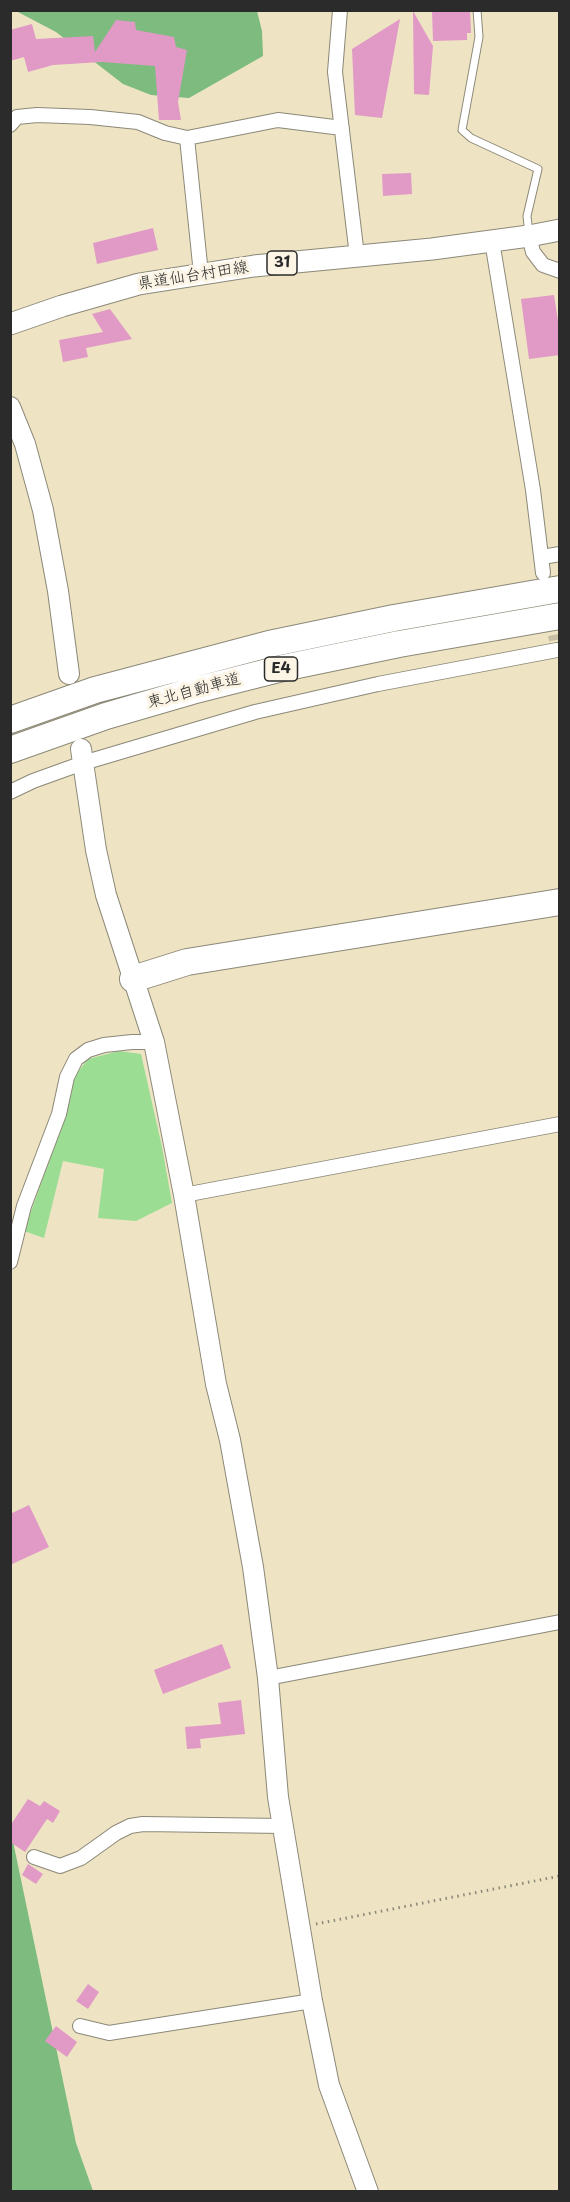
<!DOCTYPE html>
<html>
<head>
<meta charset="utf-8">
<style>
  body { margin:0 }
  #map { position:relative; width:570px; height:2202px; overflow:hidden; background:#eee4c4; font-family:"Playpen Sans",sans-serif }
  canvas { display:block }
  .frame { position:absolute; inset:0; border:12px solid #2b2b2b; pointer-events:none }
</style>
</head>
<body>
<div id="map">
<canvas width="570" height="2202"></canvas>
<div class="frame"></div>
</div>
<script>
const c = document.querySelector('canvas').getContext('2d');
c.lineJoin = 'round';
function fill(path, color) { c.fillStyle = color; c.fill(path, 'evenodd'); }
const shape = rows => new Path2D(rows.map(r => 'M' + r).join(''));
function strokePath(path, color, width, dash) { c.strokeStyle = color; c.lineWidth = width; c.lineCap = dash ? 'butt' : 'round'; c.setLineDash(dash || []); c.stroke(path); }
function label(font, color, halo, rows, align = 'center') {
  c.font = font + ' "Playpen Sans","Klee One",sans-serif'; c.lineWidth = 6; c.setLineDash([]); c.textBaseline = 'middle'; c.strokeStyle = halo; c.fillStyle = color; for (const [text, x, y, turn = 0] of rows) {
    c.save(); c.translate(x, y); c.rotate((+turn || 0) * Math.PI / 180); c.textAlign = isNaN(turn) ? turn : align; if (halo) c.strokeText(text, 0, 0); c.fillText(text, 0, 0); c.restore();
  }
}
const green = shape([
  [119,1051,141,1054,162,1147,172,1203,136,1221,98,1218,104,1169,63,1161,44,1238,24,1231,56,1141,68,1096,77,1073,88,1059]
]);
const forest = shape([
  [16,11,257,11,262,31,263,56,189,98,151,95,123,84,56,32],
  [10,1827,76,2143,93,2191,11,2191]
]);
const building = shape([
  [432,10,470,10,471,33,467,33,467,40,433,41],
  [413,11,433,46,429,95,414,94],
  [400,19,382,118,355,115,352,49],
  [116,20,135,22,136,30,174,37,176,47,187,50,178,102,181,120,159,120,155,66,102,62,53,65,28,72,24,57,10,61,10,30,32,24,36,39,93,36,95,52],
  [411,173,412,194,383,196,382,174],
  [153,228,158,250,97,264,93,243],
  [554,295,560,334,560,355,529,359,521,299],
  [110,309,132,339,86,348,88,357,63,362,59,340,103,332,92,314],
  [29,1505,49,1547,10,1565,10,1514],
  [222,1644,231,1668,163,1694,154,1670],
  [241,1700,245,1734,200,1739,201,1748,187,1749,185,1727,221,1724,218,1703],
  [28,1799,40,1806,44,1801,60,1811,53,1823,47,1819,25,1852,10,1842,10,1826],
  [28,1864,43,1874,36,1884,22,1875],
  [88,1984,99,1992,88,2009,76,2001],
  [56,2026,77,2042,67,2057,45,2041]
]);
const streetTunnel = shape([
  [551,614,556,640]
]);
const path = shape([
  [316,1924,560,1876]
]);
const lane = shape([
  [477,10,479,37,462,130,471,138,538,169,527,216,529,234]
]);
const street = shape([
  [340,10,335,72,357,256],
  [10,125,17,117,37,115,90,117,138,122,165,133,187,138,278,120,342,128],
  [187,138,201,274],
  [529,236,533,252,543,265,560,271],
  [492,241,533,490,543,573],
  [542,557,560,554],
  [10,792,33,781,83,763,255,712,378,684,557,650],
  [184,1195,560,1124],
  [10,1262,24,1206,59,1114,67,1077,76,1059,88,1050,104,1045,132,1042,154,1042],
  [268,1678,560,1622],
  [34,1857,60,1866,81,1858,116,1833,130,1826,143,1824,283,1826],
  [80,2026,109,2033,312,2001]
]);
const secondary = shape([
  [10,407,25,444,43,510,58,591,69,674],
  [81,749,96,850,106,895,154,1042,184,1195,216,1384,230,1440,253,1567,268,1678,278,1797,312,2001,329,2085,368,2192]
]);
const primary = shape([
  [10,324,62,306,139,284,254,266,432,249,529,236,560,230]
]);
const highway = shape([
  [10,720,95,690,269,644,394,618,560,589],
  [10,750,106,716,192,691,283,668,399,644,560,616],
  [133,979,187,962,560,902]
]);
const shields = [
  [282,263,30],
  [281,669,33]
];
const shieldNames = [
  ["31",282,263],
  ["E4",281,669]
];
const streetNames = [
  ["県道仙台村田線",193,276,-9],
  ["東北自動車道",194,691,-15]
];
fill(green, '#9cdd94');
fill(forest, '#7dbc7e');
fill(building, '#e199c5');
strokePath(streetTunnel, '#c7bfa5', 14, [14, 7]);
strokePath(lane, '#8c8878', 9);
strokePath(street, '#8c8878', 16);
strokePath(secondary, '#8c8878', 22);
strokePath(primary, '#8c8878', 23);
strokePath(highway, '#8c8878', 28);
strokePath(path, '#8c8878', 3, [1.5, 4.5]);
strokePath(lane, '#fff', 7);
strokePath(street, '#fff', 14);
strokePath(secondary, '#fff', 20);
strokePath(primary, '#fff', 21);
strokePath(highway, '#fff', 26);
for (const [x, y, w] of shields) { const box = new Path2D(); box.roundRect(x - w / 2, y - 12, w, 24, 4.5); c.fillStyle = '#fcf5e5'; c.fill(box); strokePath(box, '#2b2b2b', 1.5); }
label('bold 15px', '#2b2b2b', null, shieldNames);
label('16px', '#2b2b2b', '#fcf5e5', streetNames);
</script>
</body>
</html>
